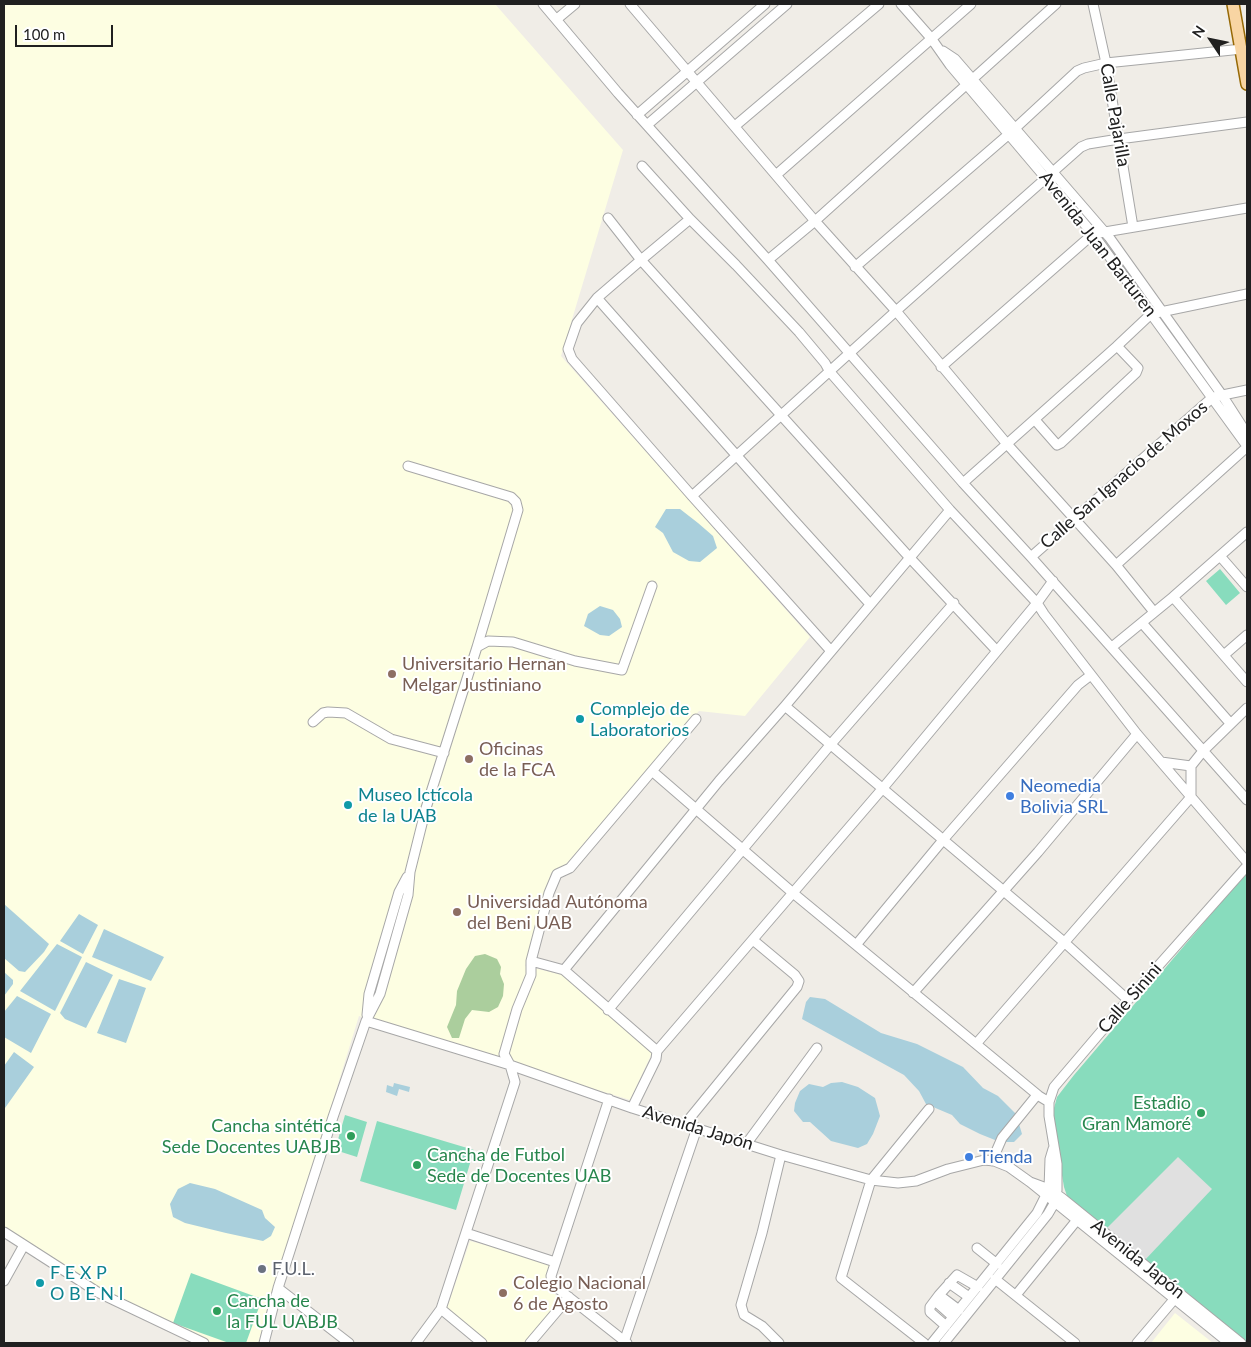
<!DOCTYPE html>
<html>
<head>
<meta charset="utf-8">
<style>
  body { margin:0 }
  #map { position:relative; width:1251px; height:1347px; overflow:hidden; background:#f0ede7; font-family:Lato,sans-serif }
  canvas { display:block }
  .frame { position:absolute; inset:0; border:5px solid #202020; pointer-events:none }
  .north { position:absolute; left:1186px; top:15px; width:50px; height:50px; -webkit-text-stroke:4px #fff; paint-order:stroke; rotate:304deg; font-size:14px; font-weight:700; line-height:20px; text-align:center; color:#202020 }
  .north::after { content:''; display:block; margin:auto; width:18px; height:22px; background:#202020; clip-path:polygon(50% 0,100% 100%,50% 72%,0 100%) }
  .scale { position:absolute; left:15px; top:25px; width:98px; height:22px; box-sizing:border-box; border:2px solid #202020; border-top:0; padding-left:6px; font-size:15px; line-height:18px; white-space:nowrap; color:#202020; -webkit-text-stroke:4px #fff; paint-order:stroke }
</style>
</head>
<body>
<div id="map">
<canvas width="1251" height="1347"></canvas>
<div class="frame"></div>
<div class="north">N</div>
<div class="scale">100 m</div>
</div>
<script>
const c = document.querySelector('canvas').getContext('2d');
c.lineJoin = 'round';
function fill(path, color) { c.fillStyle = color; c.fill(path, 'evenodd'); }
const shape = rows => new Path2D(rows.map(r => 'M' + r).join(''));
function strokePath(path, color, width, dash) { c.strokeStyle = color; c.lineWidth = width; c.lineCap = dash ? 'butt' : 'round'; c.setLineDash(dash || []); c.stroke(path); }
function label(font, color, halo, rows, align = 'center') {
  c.font = font + ' Lato,sans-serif'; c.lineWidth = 4; c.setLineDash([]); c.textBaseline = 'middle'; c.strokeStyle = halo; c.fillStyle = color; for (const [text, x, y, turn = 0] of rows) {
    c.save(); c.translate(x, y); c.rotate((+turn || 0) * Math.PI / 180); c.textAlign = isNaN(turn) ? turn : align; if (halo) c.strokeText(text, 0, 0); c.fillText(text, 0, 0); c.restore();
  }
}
const education = shape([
  [4,4,495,4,623,150,561,356,810,637,745,716,699,711,566,864,551,873,525,966,563,975,652,1053,630,1100,359,1016,258,1343,209,1343,99,1289,4,1229],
  [470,1241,552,1263,545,1285,563,1302,526,1343,489,1343,447,1308],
  [1175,1313,1213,1343,1151,1343]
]);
const forest = shape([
  [485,954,497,959,501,967,500,974,504,984,503,996,498,1007,489,1012,472,1010,465,1019,459,1038,452,1038,447,1027,456,1005,457,991,466,969,475,956]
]);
const pitch = shape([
  [1220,569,1240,593,1226,605,1206,581],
  [1247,872,1247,1343,1069,1202,1064,1187,1053,1122,1054,1108,1057,1097,1074,1075],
  [345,1115,367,1122,357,1157,335,1150],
  [377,1121,474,1150,456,1210,360,1181],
  [191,1273,262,1299,246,1343,229,1343,173,1323]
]);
const parking = shape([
  [1178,1157,1212,1189,1144,1261,1105,1230]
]);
const water = shape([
  [666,509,680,509,698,523,713,536,717,548,700,562,689,561,673,552,663,533,655,527],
  [600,606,613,610,620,619,622,627,609,636,600,635,584,626,588,614],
  [4,904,49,944,44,952,25,972,19,971,4,958],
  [79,914,98,925,83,954,60,941],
  [104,929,164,957,151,981,92,957],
  [57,944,82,957,55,1011,20,991],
  [86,962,113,975,86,1028,65,1019,60,1013],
  [4,972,13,980,13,984,4,996],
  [119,979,146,988,126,1043,97,1033],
  [17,996,51,1014,31,1053,4,1037,4,1012],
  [810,997,825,999,881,1033,917,1044,963,1067,983,1088,998,1096,1016,1114,1022,1134,1014,1142,1000,1142,980,1134,960,1124,952,1115,926,1104,919,1091,904,1075,802,1019,806,1002],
  [14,1052,34,1067,5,1108,4,1107,4,1066],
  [842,1082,858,1087,875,1098,880,1116,873,1134,867,1144,858,1148,831,1141,810,1122,803,1122,794,1111,795,1103,800,1091,809,1084,823,1087,831,1083],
  [394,1083,410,1087,409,1092,399,1089,397,1096,386,1092,387,1085,393,1087],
  [190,1183,215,1189,262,1210,265,1218,275,1227,271,1236,263,1241,226,1233,185,1223,173,1217,170,1204,178,1189]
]);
const minor = shape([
  [543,4,618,93,768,260,963,483,1031,557,1247,800],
  [630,4,815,221,896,311,1007,444,1116,565,1154,612],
  [901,4,931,38,950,65,1093,234,1247,446],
  [1093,4,1106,63,1133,227],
  [557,19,575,4],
  [943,51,955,59,1109,237,1222,395,1247,434],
  [637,115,765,4],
  [647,125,787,4],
  [735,126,879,4],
  [776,175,971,4],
  [608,218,641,260,597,298,577,323,568,349,572,359,692,496,831,651],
  [690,219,641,260,910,558,997,651],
  [768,260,815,221,1056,4],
  [855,267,1009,134,1077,71,1084,68,1106,63,1242,49],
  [597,298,791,517,870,604],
  [941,367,1093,234,1247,208],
  [1035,420,1057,445,1061,443,1136,373,1138,368,1117,346],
  [408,466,511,497,516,502,518,510,477,647],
  [963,483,1117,346,1151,314,1247,294],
  [692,496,896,311,1081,147,1088,144,1119,139,1247,122],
  [1220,556,1247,587],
  [1031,557,1213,397,1247,390],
  [1116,565,1247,447],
  [1053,581,1037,603,1044,614,1137,734,1247,862],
  [1173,597,1247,682],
  [1142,623,1230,723],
  [1112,647,1173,597,1247,532],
  [1224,655,1247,635],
  [785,706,1064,942,1128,1000],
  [313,722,323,713,328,712,346,713,391,739,444,753],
  [1161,762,1191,766],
  [652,771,793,893,1039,1096,1049,1102],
  [856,945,943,840,1078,685,1091,675],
  [531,961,564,970,719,781,785,706,950,510],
  [564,970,657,1051],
  [913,993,1038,852,1137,734],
  [608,1010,831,744,954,603],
  [367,1015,369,994,399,892,407,877],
  [366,1021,510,1065,632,1108,781,1155,871,1180,898,1183,916,1181,948,1169,984,1160,994,1161,1009,1167,1030,1182],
  [976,1044,1191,797,1191,766,1203,751,1247,708],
  [609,1099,551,1276,552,1282,556,1287,627,1343],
  [632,1108,656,1059,657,1051,883,788,1037,603,950,510,830,372,825,363,799,332,736,265,690,219,642,166],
  [685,1124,797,987,799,981,795,975,753,940],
  [747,1143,817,1048],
  [992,1161,1002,1138,1037,1095],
  [4,1232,99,1293,204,1343],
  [466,1233,555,1262],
  [977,1248,997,1264],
  [995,1279,1075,1343],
  [4,1281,24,1245],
  [949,1283,969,1297],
  [278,1288,349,1343],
  [939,1295,959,1310],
  [1016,1295,1077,1220],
  [935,1301,953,1317],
  [441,1309,482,1343],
  [946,1326,930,1312,930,1307,939,1295,957,1275,978,1287],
  [624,1342,697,1128],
  [264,1343,278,1288,333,1117,366,1021,380,994,408,895,410,872,426,808,477,647,488,641,513,642,575,661,622,670,652,586],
  [416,1343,441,1309,515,1082,510,1065,504,1054,517,1009,531,975,531,961,549,893,557,874,570,868,696,719],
  [530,1343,569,1297],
  [779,1343,762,1326,744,1315,741,1305,762,1233,781,1155],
  [924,1343,841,1278,871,1180,929,1109],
  [932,1343,1037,1213,1049,1189,1050,1159,1053,1149],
  [944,1343,1048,1214,1055,1202,1057,1190,1057,1164,1049,1116,1049,1102,1054,1087,1128,1000,1247,866],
  [1137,1343,1177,1296],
  [1229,1343,1030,1182,1049,1189,1062,1198,1241,1343]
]);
const major = shape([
  [1233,4,1247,84]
]);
const markers = [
  [392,674,5,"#8d6e63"],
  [580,719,5,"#0f9aa8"],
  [469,759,5,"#8d6e63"],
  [1010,796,5,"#3f7fe0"],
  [348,805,5,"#0f9aa8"],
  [457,912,5,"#8d6e63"],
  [1201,1113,5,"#2e9e5b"],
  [351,1136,5,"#2e9e5b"],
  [969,1157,5,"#3f7fe0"],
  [417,1165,5,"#2e9e5b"],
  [262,1269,5,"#6b7280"],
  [40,1283,5,"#0f9aa8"],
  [503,1293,5,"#8d6e63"],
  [217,1311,5,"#2e9e5b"]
];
const streetNames = [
  ["Calle Pajarilla",1115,115,80],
  ["Avenida Juan Barturen",1098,244,52],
  ["Calle San Ignacio de Moxos",1124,475,-41],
  ["Calle Sinini",1130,998,-49],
  ["Avenida Japón",698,1128,17],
  ["Avenida Japón",1138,1259,39]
];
const educationNames = [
  ["Universitario Hernan",402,664],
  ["Melgar Justiniano",402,685],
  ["Oficinas",479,749],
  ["de la FCA",479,770],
  ["Universidad Autónoma",467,902],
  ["del Beni UAB",467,923],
  ["Colegio Nacional",513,1283],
  ["6 de Agosto",513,1304]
];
const cultureNames = [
  ["Complejo de",590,709],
  ["Laboratorios",590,730],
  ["Museo Ictícola",358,795],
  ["de la UAB",358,816],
  ["F E X P",50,1273],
  ["O B E N I",50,1294]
];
const shopNames = [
  ["Neomedia",1020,786],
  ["Bolivia SRL",1020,807],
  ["Tienda",979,1157]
];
const leisureNames = [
  ["Estadio",1191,1103],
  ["Gran Mamoré",1191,1124],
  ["Cancha sintética",341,1126],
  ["Sede Docentes UABJB",341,1147],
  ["Cancha de Futbol",427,1155,"left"],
  ["Sede de Docentes UAB",427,1176,"left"],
  ["Cancha de",227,1301,"left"],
  ["la FUL UABJB",227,1322,"left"]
];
const worshipNames = [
  ["F.U.L.",272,1269]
];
fill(education, '#fdfee2');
fill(forest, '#abce9d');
fill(pitch, '#88dcbd');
fill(parking, '#e0e0e0');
fill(water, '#a9cfdc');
strokePath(minor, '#a7a7a7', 11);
strokePath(major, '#966906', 14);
strokePath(minor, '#fff', 9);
strokePath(major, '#f8d5a3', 11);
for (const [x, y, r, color] of markers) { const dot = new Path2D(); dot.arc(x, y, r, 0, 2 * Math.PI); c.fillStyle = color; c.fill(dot); strokePath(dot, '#fff', 2); }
label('18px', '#202020', '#fff', streetNames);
label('18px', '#785e54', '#fff', educationNames, 'left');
label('18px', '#0d838f', '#fff', cultureNames, 'left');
label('18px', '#366cbe', '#fff', shopNames, 'left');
label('18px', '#27864d', '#fff', leisureNames, 'right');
label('18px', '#5b616d', '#fff', worshipNames, 'left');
</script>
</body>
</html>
